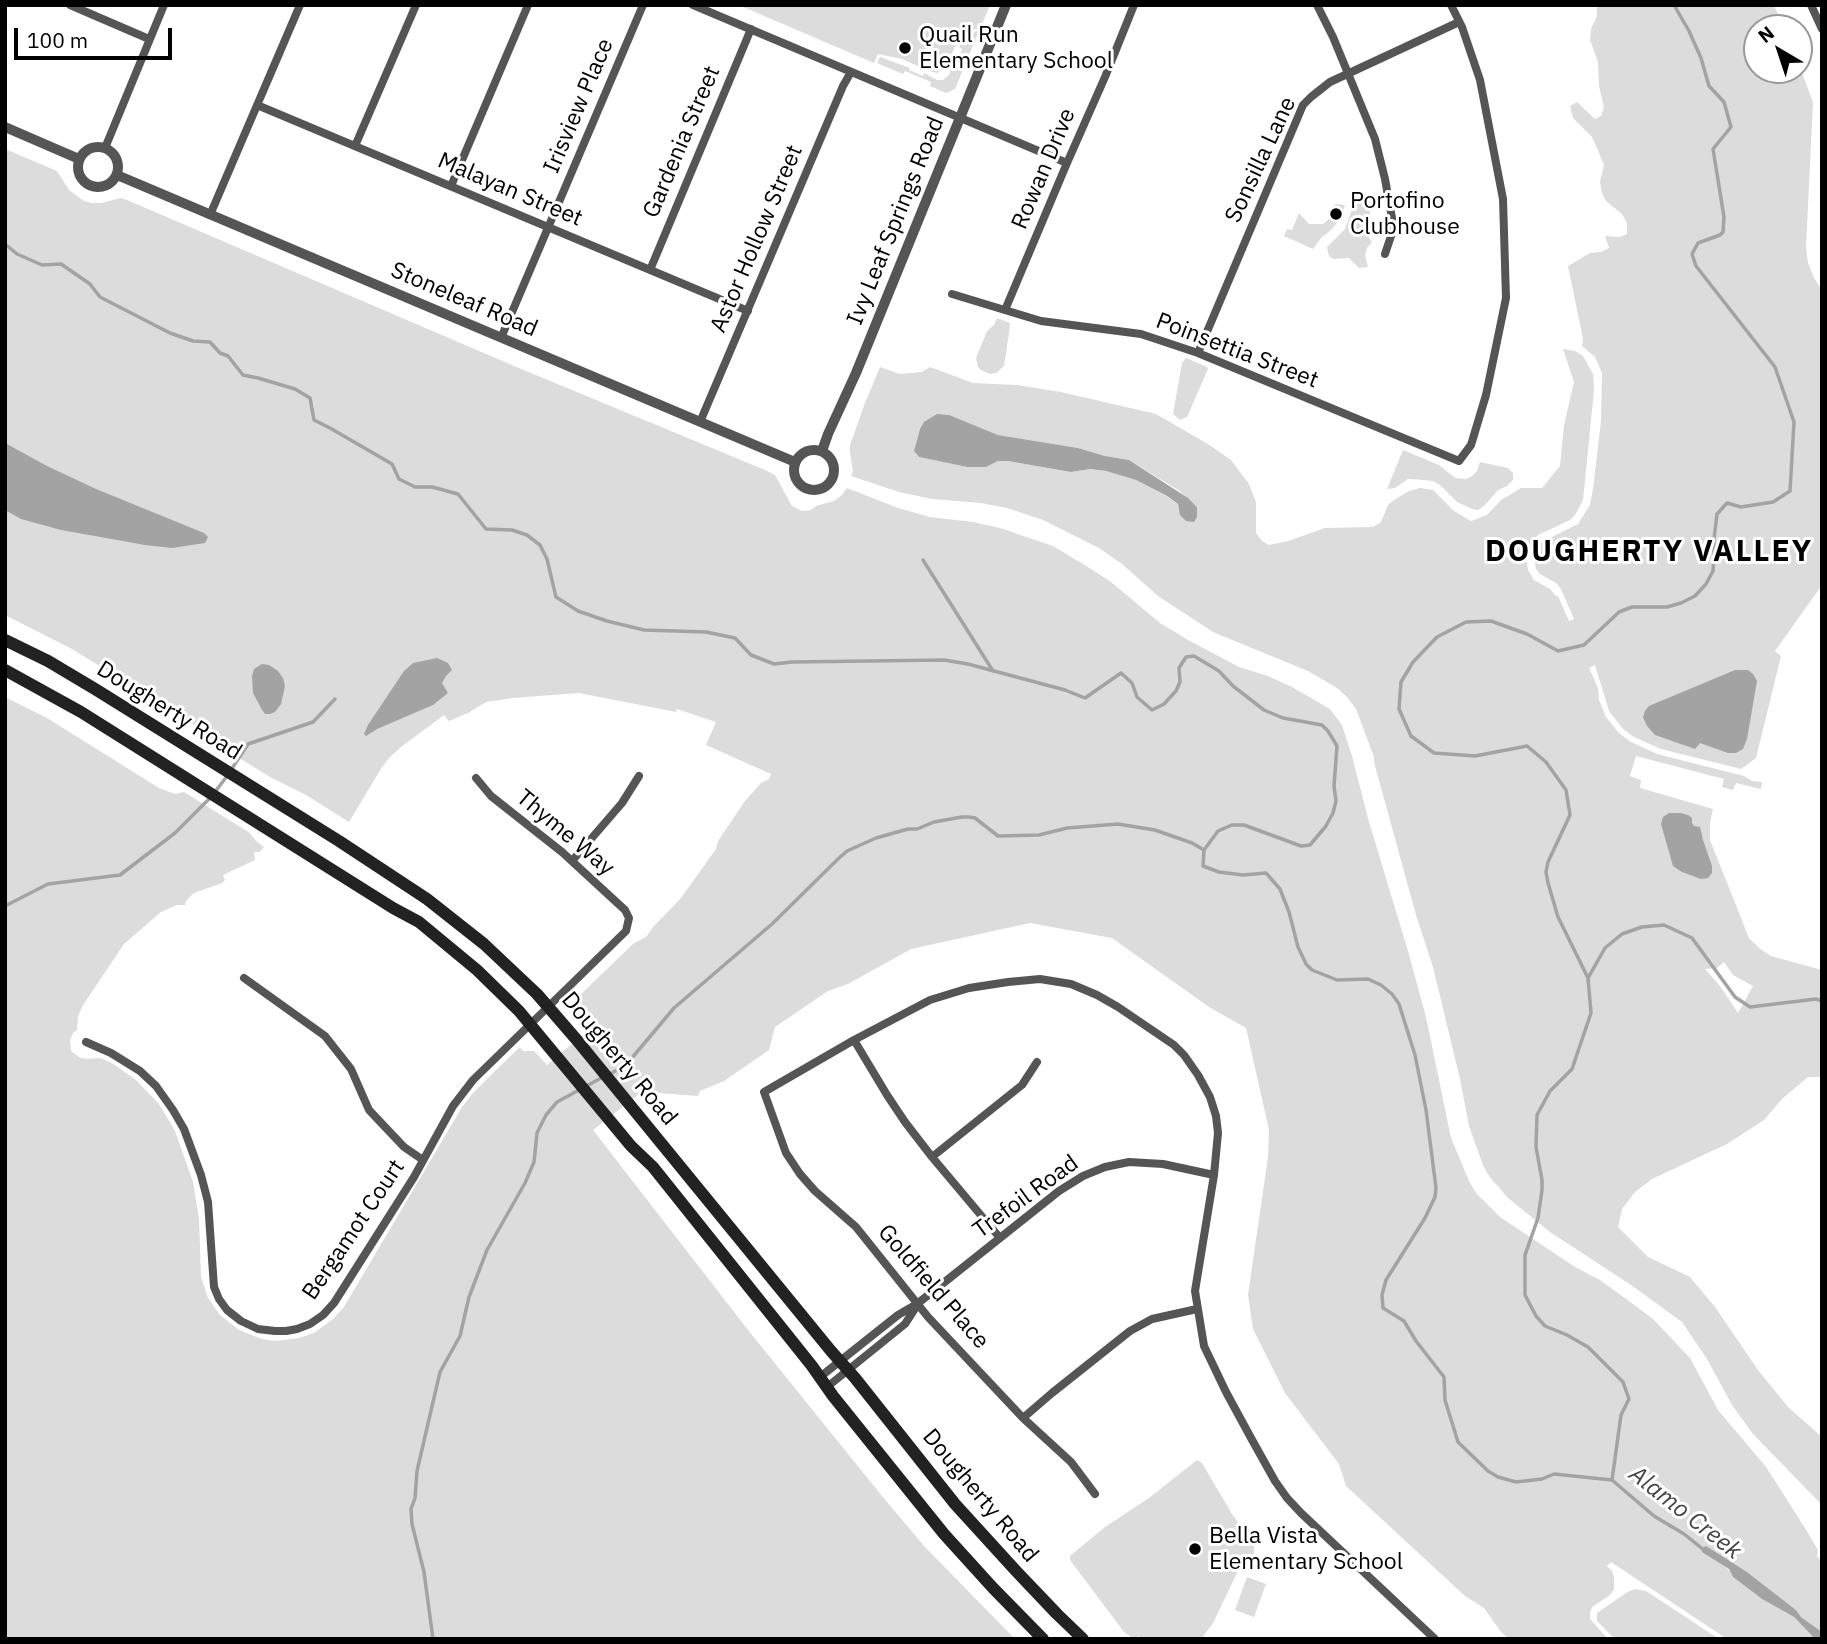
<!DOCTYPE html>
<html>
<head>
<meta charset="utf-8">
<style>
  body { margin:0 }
  #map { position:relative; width:1827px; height:1644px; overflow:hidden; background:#fff; font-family:"IBM Plex Sans",sans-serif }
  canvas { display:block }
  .frame { position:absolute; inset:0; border:7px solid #000; pointer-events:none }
  .north { position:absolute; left:1743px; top:14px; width:70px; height:70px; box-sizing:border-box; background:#fff; border:2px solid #999; border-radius:50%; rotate:321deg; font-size:19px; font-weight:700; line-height:28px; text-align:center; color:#000 }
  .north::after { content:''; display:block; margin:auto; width:24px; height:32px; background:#000; clip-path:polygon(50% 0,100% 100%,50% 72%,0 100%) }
  .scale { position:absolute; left:14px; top:28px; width:158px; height:32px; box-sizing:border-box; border:4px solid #000; border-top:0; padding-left:9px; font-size:21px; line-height:24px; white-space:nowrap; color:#000; -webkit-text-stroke:5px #fff; paint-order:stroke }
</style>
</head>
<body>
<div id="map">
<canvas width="1827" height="1644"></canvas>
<div class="frame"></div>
<div class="north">N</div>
<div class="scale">100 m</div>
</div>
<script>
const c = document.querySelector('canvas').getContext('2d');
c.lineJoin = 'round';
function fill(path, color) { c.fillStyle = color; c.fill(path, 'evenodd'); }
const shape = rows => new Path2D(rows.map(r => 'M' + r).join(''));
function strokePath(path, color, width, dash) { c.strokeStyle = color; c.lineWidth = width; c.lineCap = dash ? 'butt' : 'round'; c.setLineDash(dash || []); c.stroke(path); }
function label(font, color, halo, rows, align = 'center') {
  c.font = font + ' "IBM Plex Sans",sans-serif'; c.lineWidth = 6; c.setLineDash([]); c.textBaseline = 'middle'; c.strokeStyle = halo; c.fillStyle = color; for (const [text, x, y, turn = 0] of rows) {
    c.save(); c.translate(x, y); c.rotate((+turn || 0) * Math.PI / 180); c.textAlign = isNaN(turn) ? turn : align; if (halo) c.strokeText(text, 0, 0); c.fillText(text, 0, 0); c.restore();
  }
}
const green = shape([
  [741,5,990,5,980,29,975,29,960,35,946,67,937,73,929,71,902,59,878,54,874,63,741,6],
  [1597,5,1774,5,1784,28,1757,28,1757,70,1799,70,1799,65,1813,102,1806,247,1808,263,1814,278,1822,290,1822,585,1775,651,1781,656,1756,758,1741,769,1661,749,1634,737,1623,729,1609,711,1595,665,1589,668,1598,688,1599,700,1606,717,1619,733,1631,742,1657,754,1744,776,1752,781,1762,782,1761,789,1736,783,1733,790,1722,787,1724,779,1636,756,1630,776,1641,780,1640,788,1713,809,1710,823,1710,840,1749,938,1760,949,1771,956,1822,970,1822,1077,1808,1077,1782,1099,1764,1120,1727,1144,1652,1179,1635,1192,1622,1209,1618,1227,1648,1257,1690,1277,1715,1307,1758,1370,1789,1408,1822,1437,1822,1505,1753,1434,1732,1405,1707,1359,1682,1322,1631,1285,1550,1232,1508,1198,1489,1176,1483,1165,1469,1126,1460,1079,1433,967,1416,915,1374,762,1374,757,1356,709,1347,697,1337,688,1308,671,1213,632,1158,596,1122,564,1099,548,1043,520,1007,508,981,503,932,499,899,492,851,476,853,471,850,453,850,445,865,403,880,367,900,374,922,372,930,367,973,383,1017,385,1061,392,1156,414,1208,444,1231,460,1249,484,1256,502,1256,533,1262,541,1269,545,1288,541,1325,528,1373,527,1381,522,1388,505,1394,500,1409,491,1420,488,1433,490,1454,511,1471,521,1487,515,1501,500,1521,488,1542,488,1560,466,1564,425,1574,382,1563,349,1575,351,1583,356,1593,374,1594,390,1583,500,1575,515,1570,520,1538,535,1534,540,1527,552,1526,559,1528,570,1534,580,1550,589,1556,596,1558,596,1569,621,1574,619,1561,589,1556,583,1540,574,1536,569,1534,558,1540,543,1578,524,1590,505,1593,489,1601,421,1602,373,1595,357,1582,346,1583,339,1568,266,1590,253,1601,252,1609,248,1605,236,1620,237,1627,234,1627,223,1622,214,1606,201,1602,193,1600,182,1604,165,1597,148,1592,137,1573,118,1570,106,1577,102,1595,119,1601,116,1604,107,1599,86,1598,62,1590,40,1591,29,1597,16],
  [948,415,998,435,1078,448,1105,456,1129,460,1178,490,1197,507,1179,510,1178,504,1166,496,1136,480,1106,471,1090,469,1071,472,1008,461,998,461,986,467,967,467,919,457,916,454,916,443,920,429],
  [1724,962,1733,975,1753,986,1738,1013,1720,986,1705,969,1717,968],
  [977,31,979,31,955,89,946,93,930,86,931,82,905,71,903,74,877,63,880,57,910,68,909,70,923,76,924,73,937,80,943,80,949,75,953,62,956,63,962,49,959,47,964,37],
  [5,149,57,171,69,190,84,201,92,203,102,203,120,198,127,200,514,366,765,470,775,475,792,506,802,511,811,510,816,506,834,501,842,495,847,488,898,508,930,517,973,522,1000,528,1053,546,1088,567,1111,582,1160,623,1190,641,1239,667,1268,676,1292,687,1330,709,1342,725,1352,756,1369,822,1408,951,1426,1017,1451,1138,1469,1181,1476,1193,1500,1217,1575,1267,1600,1280,1633,1304,1653,1319,1690,1358,1718,1410,1766,1467,1805,1528,1818,1550,1817,1556,1822,1562,1822,1632,1801,1617,1796,1610,1747,1572,1706,1547,1719,1562,1729,1570,1733,1577,1762,1599,1794,1617,1815,1639,1727,1639,1611,1562,1607,1566,1612,1571,1614,1577,1614,1589,1610,1595,1592,1607,1590,1613,1590,1619,1608,1639,1509,1639,1501,1632,1484,1608,1465,1596,1346,1486,1339,1464,1285,1393,1253,1329,1248,1295,1268,1157,1269,1130,1246,1028,1209,1007,1112,938,1030,923,911,949,848,984,828,991,775,1027,769,1050,724,1081,700,1091,698,1096,645,1092,643,1091,593,1130,748,1330,882,1496,924,1546,1015,1639,5,1639,5,697,47,718,159,788,175,794,184,792,250,833,256,841,264,847,260,852,254,852,255,860,223,875,225,880,222,883,194,893,186,901,185,905,177,905,161,912,124,944,83,1005,78,1016,77,1030,73,1033,70,1040,71,1051,76,1055,81,1058,87,1059,99,1058,103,1059,115,1065,136,1080,159,1104,175,1131,193,1182,199,1219,201,1277,208,1298,220,1315,239,1330,262,1339,275,1341,299,1338,314,1333,333,1319,344,1307,462,1107,472,1094,495,1071,520,1047,523,1051,534,1051,547,1065,594,1025,576,1004,576,999,634,943,646,937,654,926,681,898,716,849,718,841,745,801,761,783,769,779,771,774,706,745,716,722,677,709,676,712,579,693,513,698,486,702,468,713,449,721,444,715,401,747,389,758,382,767,349,822,306,795,270,777,202,735,191,722,72,649,5,615],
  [1369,200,1371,222,1369,238,1372,242,1367,248,1365,255,1368,267,1359,268,1349,258,1333,259,1329,256,1327,247,1345,229,1354,204,1359,201],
  [1335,204,1345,205,1340,219,1332,229,1321,238,1313,249,1284,236,1287,229,1292,230,1299,213,1309,224,1323,224,1334,215],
  [997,318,1010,323,1009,333,1004,366,996,373,990,374,981,370,978,367,976,358,987,331,994,325],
  [1186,358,1207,367,1208,369,1187,417,1180,420,1173,414,1182,363],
  [1403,450,1439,465,1455,478,1466,479,1472,476,1477,471,1480,462,1508,468,1513,473,1513,480,1507,486,1498,490,1484,506,1478,510,1472,509,1457,502,1440,485,1433,481,1412,479,1408,479,1395,488,1387,489],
  [1197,1460,1202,1463,1232,1514,1254,1545,1254,1555,1238,1571,1213,1623,1201,1639,1143,1639,1138,1636,1134,1639,1124,1632,1070,1560,1070,1556,1105,1527,1149,1498],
  [1247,1577,1266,1584,1254,1617,1235,1610],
  [1636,1589,1646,1591,1719,1639,1615,1639,1597,1621,1597,1613,1629,1591]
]);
const water = shape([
  [937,414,949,415,998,435,1078,448,1105,456,1129,460,1188,498,1197,507,1197,517,1194,522,1186,521,1180,515,1178,504,1167,496,1136,480,1106,471,1090,469,1071,472,1008,461,998,461,986,467,967,467,919,457,914,451,920,429,924,422],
  [5,443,47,466,96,489,204,533,208,537,205,543,172,548,145,545,61,530,21,519,5,510],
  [437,658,448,663,452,670,446,676,442,683,448,693,433,705,377,729,366,736,364,734,368,725,404,671,413,663],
  [262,664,269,665,278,671,283,678,285,686,281,704,275,712,270,714,265,714,262,710,253,693,252,676,254,669],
  [1735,670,1748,670,1753,674,1757,681,1747,739,1743,749,1736,753,1728,753,1700,743,1695,749,1655,735,1647,726,1643,717,1645,711,1649,706],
  [1669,813,1681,813,1688,815,1692,818,1692,823,1694,826,1700,827,1703,840,1712,866,1712,873,1708,878,1701,879,1682,872,1673,866,1661,824,1663,817],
  [1706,1546,1747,1572,1796,1610,1801,1617,1822,1632,1822,1639,1815,1639,1794,1617,1762,1599,1733,1577,1729,1569,1702,1552,1702,1548]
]);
const stream = shape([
  [1674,5,1689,31,1701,58,1709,86,1724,102,1731,127,1713,149,1724,217,1723,232,1720,235,1698,243,1692,254,1696,266,1775,367,1794,422,1790,491,1773,502,1741,507,1727,503,1717,514,1714,539,1714,557,1713,571,1706,584,1695,596,1681,603,1667,607,1632,607,1619,612,1584,645,1558,651,1527,634,1491,621,1466,622,1437,637,1413,662,1401,682,1399,709,1411,736,1434,753,1475,756,1527,746,1546,762,1566,790,1570,815,1548,862,1546,872,1548,883,1558,917,1588,978,1591,1013,1572,1069,1550,1091,1537,1115,1536,1147,1542,1180,1542,1190,1538,1218,1525,1255,1525,1295,1536,1316,1545,1326,1567,1335,1588,1347,1623,1382,1629,1399,1621,1415,1612,1480,1654,1516,1684,1534,1704,1550],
  [5,244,17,254,42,265,61,264,90,284,100,297,170,333,193,341,210,342,220,353,228,356,243,375,258,378,295,389,310,398,314,420,330,428,392,464,399,479,415,487,432,487,458,494,486,529,512,530,527,535,540,545,547,559,556,597,578,611,607,621,644,630,706,632,735,638,751,655,774,664,792,662,944,660,968,664,1065,690,1085,698,1121,673,1132,683,1137,697,1152,710,1164,704,1176,691,1180,682,1179,668,1186,657,1194,656,1219,671,1233,686,1264,710,1283,718,1322,725,1328,731,1337,746,1334,786,1336,801,1333,813,1326,826,1310,845,1301,846,1244,825,1232,825,1218,831,1204,850,1203,866,1219,872,1243,875,1266,873,1280,889,1289,912,1298,947,1306,964,1312,970,1337,980,1368,979,1381,985,1392,994,1399,1004,1415,1055,1426,1110,1436,1188,1435,1197,1425,1218,1386,1280,1382,1295,1383,1308,1404,1321,1416,1341,1444,1377,1445,1400,1458,1442,1488,1471,1498,1477,1516,1482,1542,1479,1554,1474,1612,1480],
  [923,560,993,671],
  [231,770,248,744,313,722,335,699],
  [215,792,227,776],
  [5,906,48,884,120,875,175,833,210,798],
  [1588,978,1605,948,1622,934,1642,927,1664,925,1692,938,1735,997,1750,1007,1816,999,1822,1001],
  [610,1074,626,1065,674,1008,772,924,838,859,847,851,876,838,908,829,917,829,934,822,962,817,969,817,975,818,998,836,1039,835,1067,828,1118,824,1155,830,1192,843,1204,850],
  [433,1639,424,1572,412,1524,411,1509,415,1498,417,1471,440,1372,460,1336,469,1297,487,1250,525,1183,534,1162,537,1133,546,1115,557,1102,603,1077]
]);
const minor = shape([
  [70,5,149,39],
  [693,5,1067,163],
  [1317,5,1333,37,1375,139,1385,179,1392,218,1392,233,1385,254],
  [1811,5,1822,29],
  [257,105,748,311],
  [355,146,416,5],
  [105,148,164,5],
  [451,186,528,5],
  [210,215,300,5],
  [650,270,751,29],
  [952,294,1041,321,1141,334,1198,353,1459,461,1471,445,1486,395,1506,298,1503,199,1480,80,1462,27,1451,5],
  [1005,310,1067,163,1105,77,1134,5],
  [501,338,643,5],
  [1198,353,1303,105,1311,97,1330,82,1459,22],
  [700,422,843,86,851,72],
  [572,861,622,803,639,776],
  [244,978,325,1036,351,1069,369,1110,404,1147,423,1160],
  [854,1040,887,1095,905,1122,932,1157,1000,1238],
  [86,1042,111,1053,140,1071,156,1086,173,1110,184,1129,201,1175,208,1202,214,1287,219,1299,227,1310,241,1321,258,1329,275,1331,286,1331,297,1329,310,1324,323,1315,334,1303,414,1177,453,1106,473,1080,626,931,629,918,625,910,562,852,491,796,476,778],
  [932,1157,1022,1085,1037,1062],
  [820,1377,898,1315,917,1304,1059,1191,1083,1176,1105,1167,1129,1162,1163,1164,1214,1175],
  [827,1387,905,1324,916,1307],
  [1023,1418,1052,1393,1130,1331,1152,1319,1197,1309],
  [1095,1494,1071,1462,1023,1418,928,1317,856,1227,815,1191,800,1174,786,1153,764,1092,854,1040,930,1000,969,988,1008,982,1040,979,1071,984,1097,995,1118,1007,1174,1045,1184,1055,1198,1075,1210,1097,1216,1116,1218,1133,1214,1175,1195,1291,1204,1346,1226,1392,1251,1438,1275,1481,1287,1498,1301,1513,1435,1639]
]);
const tertiary = shape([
  [5,127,79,159],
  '78 167a20 20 0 1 1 40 0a20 20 0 1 1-40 0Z',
  [117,175,795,462],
  '794 470a20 20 0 1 1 40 0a20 20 0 1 1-40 0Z',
  [822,451,828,434,856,373,1006,5]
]);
const secondary = shape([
  [5,640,48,661,95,689,339,841,427,899,484,944,537,994,576,1039,831,1351,855,1378,955,1504,1017,1572,1057,1614,1083,1639],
  [5,670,81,712,393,908,419,922,477,970,519,1011,631,1146,653,1167,812,1366,833,1396,944,1534,993,1588,1043,1639]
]);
const markers = [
  [905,48,7,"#000"],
  [1336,214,7,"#000"],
  [1195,1549,7,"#000"]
];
const poiNames = [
  ["Quail Run",919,35],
  ["Elementary School",919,61],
  ["Portofino",1350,201],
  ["Clubhouse",1350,227],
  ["Bella Vista",1209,1536],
  ["Elementary School",1209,1562]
];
const streetNames = [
  ["Irisview Place",579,106,-67],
  ["Gardenia Street",682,142,-67],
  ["Sonsilla Lane",1261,160,-65],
  ["Rowan Drive",1044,169,-67],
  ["Malayan Street",510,190,23],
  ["Ivy Leaf Springs Road",896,221,-68],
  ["Astor Hollow Street",757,239,-67],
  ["Stoneleaf Road",464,300,23],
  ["Poinsettia Street",1237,351,21],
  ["Dougherty Road",169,711,32],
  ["Thyme Way",565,833,40],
  ["Dougherty Road",619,1059,50],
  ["Trefoil Road",1026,1197,-36],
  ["Bergamot Court",354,1230,-56],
  ["Goldfield Place",933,1287,49],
  ["Dougherty Road",980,1496,50]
];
const waterNames = [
  ["Alamo Creek",1685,1513,38]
];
const districtNames = [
  ["DOUGHERTY VALLEY",1649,552]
];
fill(green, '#dcdcdc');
fill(water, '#a3a3a3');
strokePath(stream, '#a3a3a3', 3.5);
strokePath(minor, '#555', 8);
strokePath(tertiary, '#555', 10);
strokePath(secondary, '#222', 12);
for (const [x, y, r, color] of markers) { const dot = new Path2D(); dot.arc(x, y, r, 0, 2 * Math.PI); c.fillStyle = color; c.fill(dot); strokePath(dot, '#fff', 2.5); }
label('23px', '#000', '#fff', poiNames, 'left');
label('23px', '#000', '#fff', streetNames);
label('italic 24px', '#444', '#fff', waterNames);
c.letterSpacing = '2px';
label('bold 30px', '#000', '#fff', districtNames);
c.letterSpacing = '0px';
</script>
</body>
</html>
